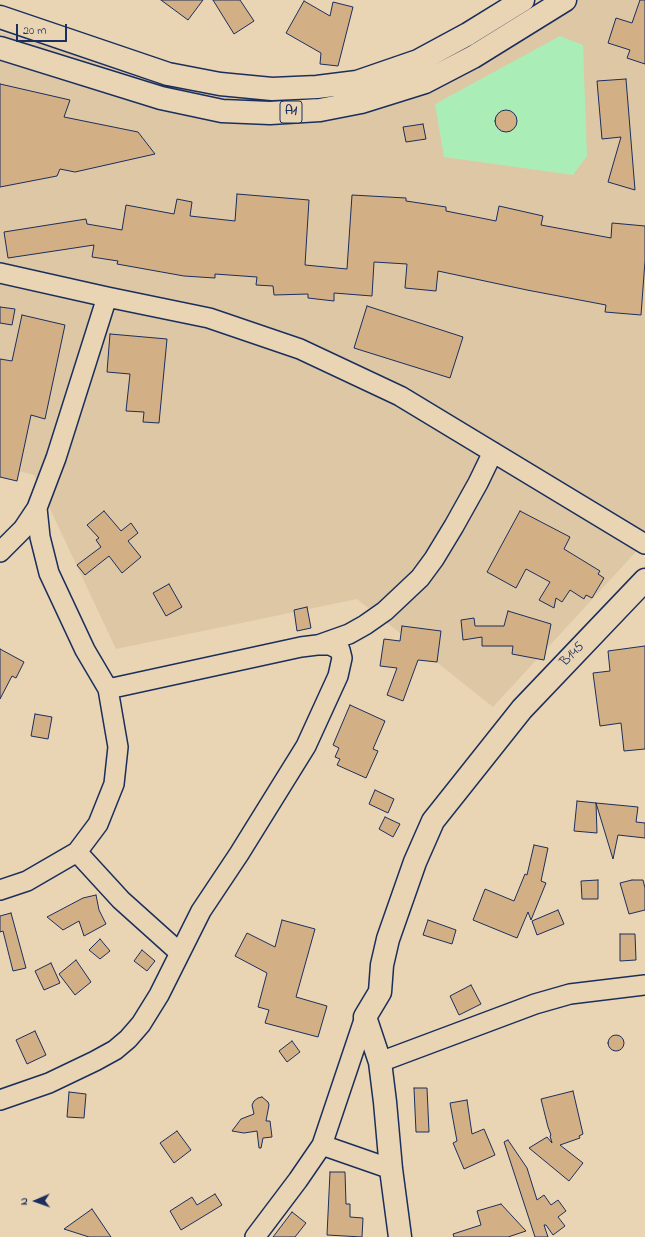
<!DOCTYPE html>
<html>
<head>
<meta charset="utf-8">
<style>
  body { margin:0 }
  #map { position:relative; width:645px; height:1237px; overflow:hidden; background:#e9d5b3; font-family:"Indie Flower",sans-serif }
  canvas { display:block }
  .north { position:absolute; left:16px; top:1181px; width:40px; height:40px; -webkit-text-stroke:3px #e9d5b3; paint-order:stroke; rotate:268deg; font-size:11px; font-weight:700; line-height:16px; text-align:center; color:#1b2f5e }
  .north::after { content:''; display:block; margin:auto; width:14px; height:18px; background:#1b2f5e; clip-path:polygon(50% 0,100% 100%,50% 72%,0 100%) }
  .scale { position:absolute; left:16px; top:24px; width:51px; height:18px; box-sizing:border-box; border:2px solid #1b2f5e; border-top:0; padding-left:5px; font-size:12px; line-height:14px; white-space:nowrap; color:#1b2f5e; -webkit-text-stroke:3px #e9d5b3; paint-order:stroke }
</style>
</head>
<body>
<div id="map">
<canvas width="645" height="1237"></canvas>
<div class="north">N</div>
<div class="scale">20 m</div>
</div>
<script>
const c = document.querySelector('canvas').getContext('2d');
c.lineJoin = 'round';
function fill(path, color) { c.fillStyle = color; c.fill(path, 'evenodd'); }
const shape = rows => new Path2D(rows.map(r => 'M' + r).join(''));
function strokePath(path, color, width, dash) { c.strokeStyle = color; c.lineWidth = width; c.lineCap = dash ? 'butt' : 'round'; c.setLineDash(dash || []); c.stroke(path); }
function label(font, color, halo, rows, align = 'center') {
  c.font = font + ' "Indie Flower",sans-serif'; c.lineWidth = 4; c.setLineDash([]); c.textBaseline = 'middle'; c.strokeStyle = halo; c.fillStyle = color; for (const [text, x, y, turn = 0] of rows) {
    c.save(); c.translate(x, y); c.rotate((+turn || 0) * Math.PI / 180); c.textAlign = isNaN(turn) ? turn : align; if (halo) c.strokeText(text, 0, 0); c.fillText(text, 0, 0); c.restore();
  }
}
const built = shape([
  [551,0,645,0,645,542,493,707,357,599,116,649,34,475,0,466,0,32,143,75,253,101,324,102,431,76]
]);
const green = shape([
  [560,36,583,45,587,156,573,175,444,157,435,104]
]);
const building = shape([
  [161,0,203,0,188,20,161,0],
  [213,0,240,0,254,21,234,34,213,0],
  [640,0,645,0,645,64,627,58,630,50,608,43,616,18,632,23,640,0],
  [304,1,330,16,333,2,353,7,338,66,320,64,321,53,286,33,304,1],
  [626,79,635,190,608,182,621,137,602,139,597,81,626,79],
  [0,84,70,100,64,117,138,132,155,154,75,172,60,169,57,176,0,187,0,84],
  '495 121a11 11 0 1 1 22 0a11 11 0 1 1-22 0Z',
  [423,124,426,139,406,142,403,127,423,124],
  [237,194,309,200,305,265,347,269,352,195,406,198,406,201,446,207,446,211,496,221,499,206,543,216,541,225,611,238,612,223,645,226,645,261,641,315,605,312,606,305,527,290,438,271,436,291,405,288,407,264,374,262,372,296,334,293,334,301,308,298,308,294,274,295,273,286,256,285,257,277,215,274,215,278,184,276,117,264,118,261,92,257,94,245,8,258,4,232,86,219,87,224,122,230,126,205,174,214,177,199,192,202,190,216,235,221,237,194],
  [367,306,463,337,450,378,354,348,367,306],
  [0,307,15,309,12,325,0,323,0,307],
  [22,315,65,325,45,419,31,415,17,481,0,477,0,359,12,361,22,315],
  [110,334,167,339,159,423,143,422,144,412,126,411,130,374,107,372,110,334],
  [104,511,121,531,131,523,138,533,128,541,141,557,122,573,109,556,85,575,77,565,101,547,96,540,99,538,87,525,104,511],
  [520,511,570,537,564,549,600,571,598,574,604,578,592,598,586,595,584,599,570,590,562,602,556,598,554,608,539,600,550,582,526,569,516,588,487,572,520,511],
  [169,584,182,607,166,616,153,593,169,584],
  [307,607,311,628,297,631,294,610,307,607],
  [508,611,551,624,544,660,512,654,513,646,482,646,482,637,463,640,461,620,474,618,475,626,504,626,508,611],
  [402,626,441,631,437,662,418,660,403,701,387,695,397,668,380,666,384,639,400,641,402,626],
  [645,646,645,749,624,751,621,723,600,726,593,673,610,671,608,651,645,646],
  [0,649,24,662,16,678,12,676,0,699,0,649],
  [350,705,385,721,373,749,378,751,366,778,337,765,340,759,335,757,339,748,333,745,350,705],
  [35,714,52,717,48,739,31,736,35,714],
  [375,790,394,799,388,813,369,804,375,790],
  [577,801,596,803,597,833,574,831,577,801],
  [596,803,638,807,636,822,645,823,645,838,618,835,613,859,596,803],
  [385,817,400,824,393,837,379,829,385,817],
  [534,845,548,848,541,881,546,883,531,920,528,912,517,938,473,920,485,889,514,901,525,874,527,875,534,845],
  [598,880,598,899,582,899,581,881,598,880],
  [632,880,643,880,645,888,645,910,629,914,620,883,632,880],
  [96,895,99,910,106,924,84,936,79,921,63,930,47,917,83,898,96,895],
  [558,910,564,924,537,935,532,921,558,910],
  [11,913,26,968,13,971,3,931,0,932,0,916,11,913],
  [282,920,315,929,296,997,327,1006,318,1037,265,1023,269,1010,258,1007,267,973,235,956,247,933,275,947,282,920],
  [428,920,456,930,452,944,423,935,428,920],
  [620,934,635,934,636,960,620,961,620,934],
  [100,939,110,951,100,959,89,950,100,939],
  [142,950,155,961,147,971,134,961,142,950],
  [76,960,91,982,75,995,59,974,76,960],
  [51,963,60,983,44,990,35,971,51,963],
  [471,985,481,1004,459,1015,450,996,471,985],
  [35,1031,46,1055,27,1064,16,1040,35,1031],
  '608 1043a8 8 0 1 1 16 0a8 8 0 1 1-16 0Z',
  [292,1041,300,1052,287,1062,279,1051,292,1041],
  [414,1088,427,1088,429,1132,416,1132,414,1088],
  [573,1091,583,1134,579,1136,580,1138,560,1145,583,1163,569,1181,529,1148,547,1137,552,1143,550,1136,551,1135,548,1127,541,1099,573,1091],
  [69,1092,86,1094,84,1118,67,1117,69,1092],
  [262,1097,268,1102,269,1105,266,1121,270,1121,272,1137,263,1138,261,1148,259,1148,257,1131,244,1133,232,1131,241,1119,254,1114,252,1105,254,1101,258,1098,262,1097],
  [467,1100,472,1134,484,1129,495,1155,464,1169,453,1143,457,1141,450,1103,467,1100],
  [177,1131,191,1150,174,1163,160,1143,177,1131],
  [508,1140,527,1168,537,1200,544,1195,551,1205,558,1200,566,1211,558,1217,565,1226,553,1235,546,1225,544,1225,548,1237,535,1237,504,1142,508,1140],
  [330,1172,345,1172,346,1204,350,1204,350,1217,363,1218,362,1237,327,1235,330,1172],
  [215,1194,222,1205,181,1230,170,1211,192,1197,197,1205,215,1194],
  [501,1204,526,1231,508,1237,454,1237,453,1234,481,1225,477,1211,501,1204],
  [92,1209,111,1237,89,1237,64,1229,92,1209],
  [292,1212,306,1223,295,1237,273,1237,292,1212]
]);
const street = shape([
  [0,273,107,297,209,318,300,349,400,396,645,544],
  [0,552,23,529,37,508,56,458,107,297],
  [318,645,349,634,365,625,385,611,420,578,434,559,454,526,478,483,493,452],
  [77,852,121,900,180,953],
  [0,890,27,881,77,852,98,824,114,784,118,747,108,689,85,650,49,573,40,537,37,508],
  [380,1062,535,1004,570,994,645,985],
  [0,1100,49,1083,95,1061,115,1050,128,1039,141,1024,159,995,201,911,239,854,306,746,338,676,342,658,340,650,330,645,317,645,301,647,108,689],
  [322,1145,391,1169],
  [255,1237,298,1180,322,1145,365,1017]
]);
const secondary = shape([
  [400,1237,391,1169,385,1102,380,1062,365,1017,380,992,382,965,388,939,415,862,433,821,522,709,645,580]
]);
const highway = shape([
  [0,17,168,74,220,84,272,89,317,87,357,82,418,61,468,34,523,0],
  [0,48,161,98,222,111,270,113,320,110,361,102,425,82,473,57,565,0]
]);
const shields = [
  [291,112,22]
];
const shieldNames = [
  ["A1",291,112]
];
const streetNames = [
  ["B145",573,655,-46]
];
fill(built, '#dec7a4');
fill(green, '#abedb7');
fill(building, '#d3af85');
strokePath(building, '#1b2f5e', 1);
strokePath(street, '#1b2f5e', 22);
strokePath(secondary, '#1b2f5e', 25);
strokePath(highway, '#1b2f5e', 25);
strokePath(street, '#e9d5b3', 19);
strokePath(secondary, '#e9d5b3', 22);
strokePath(highway, '#e9d5b3', 22);
for (const [x, y, w] of shields) { const box = new Path2D(); box.roundRect(x - w / 2, y - 11, w, 22, 3); c.fillStyle = '#e9d5b3'; c.fill(box); strokePath(box, '#1b2f5e', 1); }
label('bold 13px', '#1b2f5e', null, shieldNames);
label('14px', '#1b2f5e', '#e9d5b3', streetNames);
</script>
</body>
</html>
